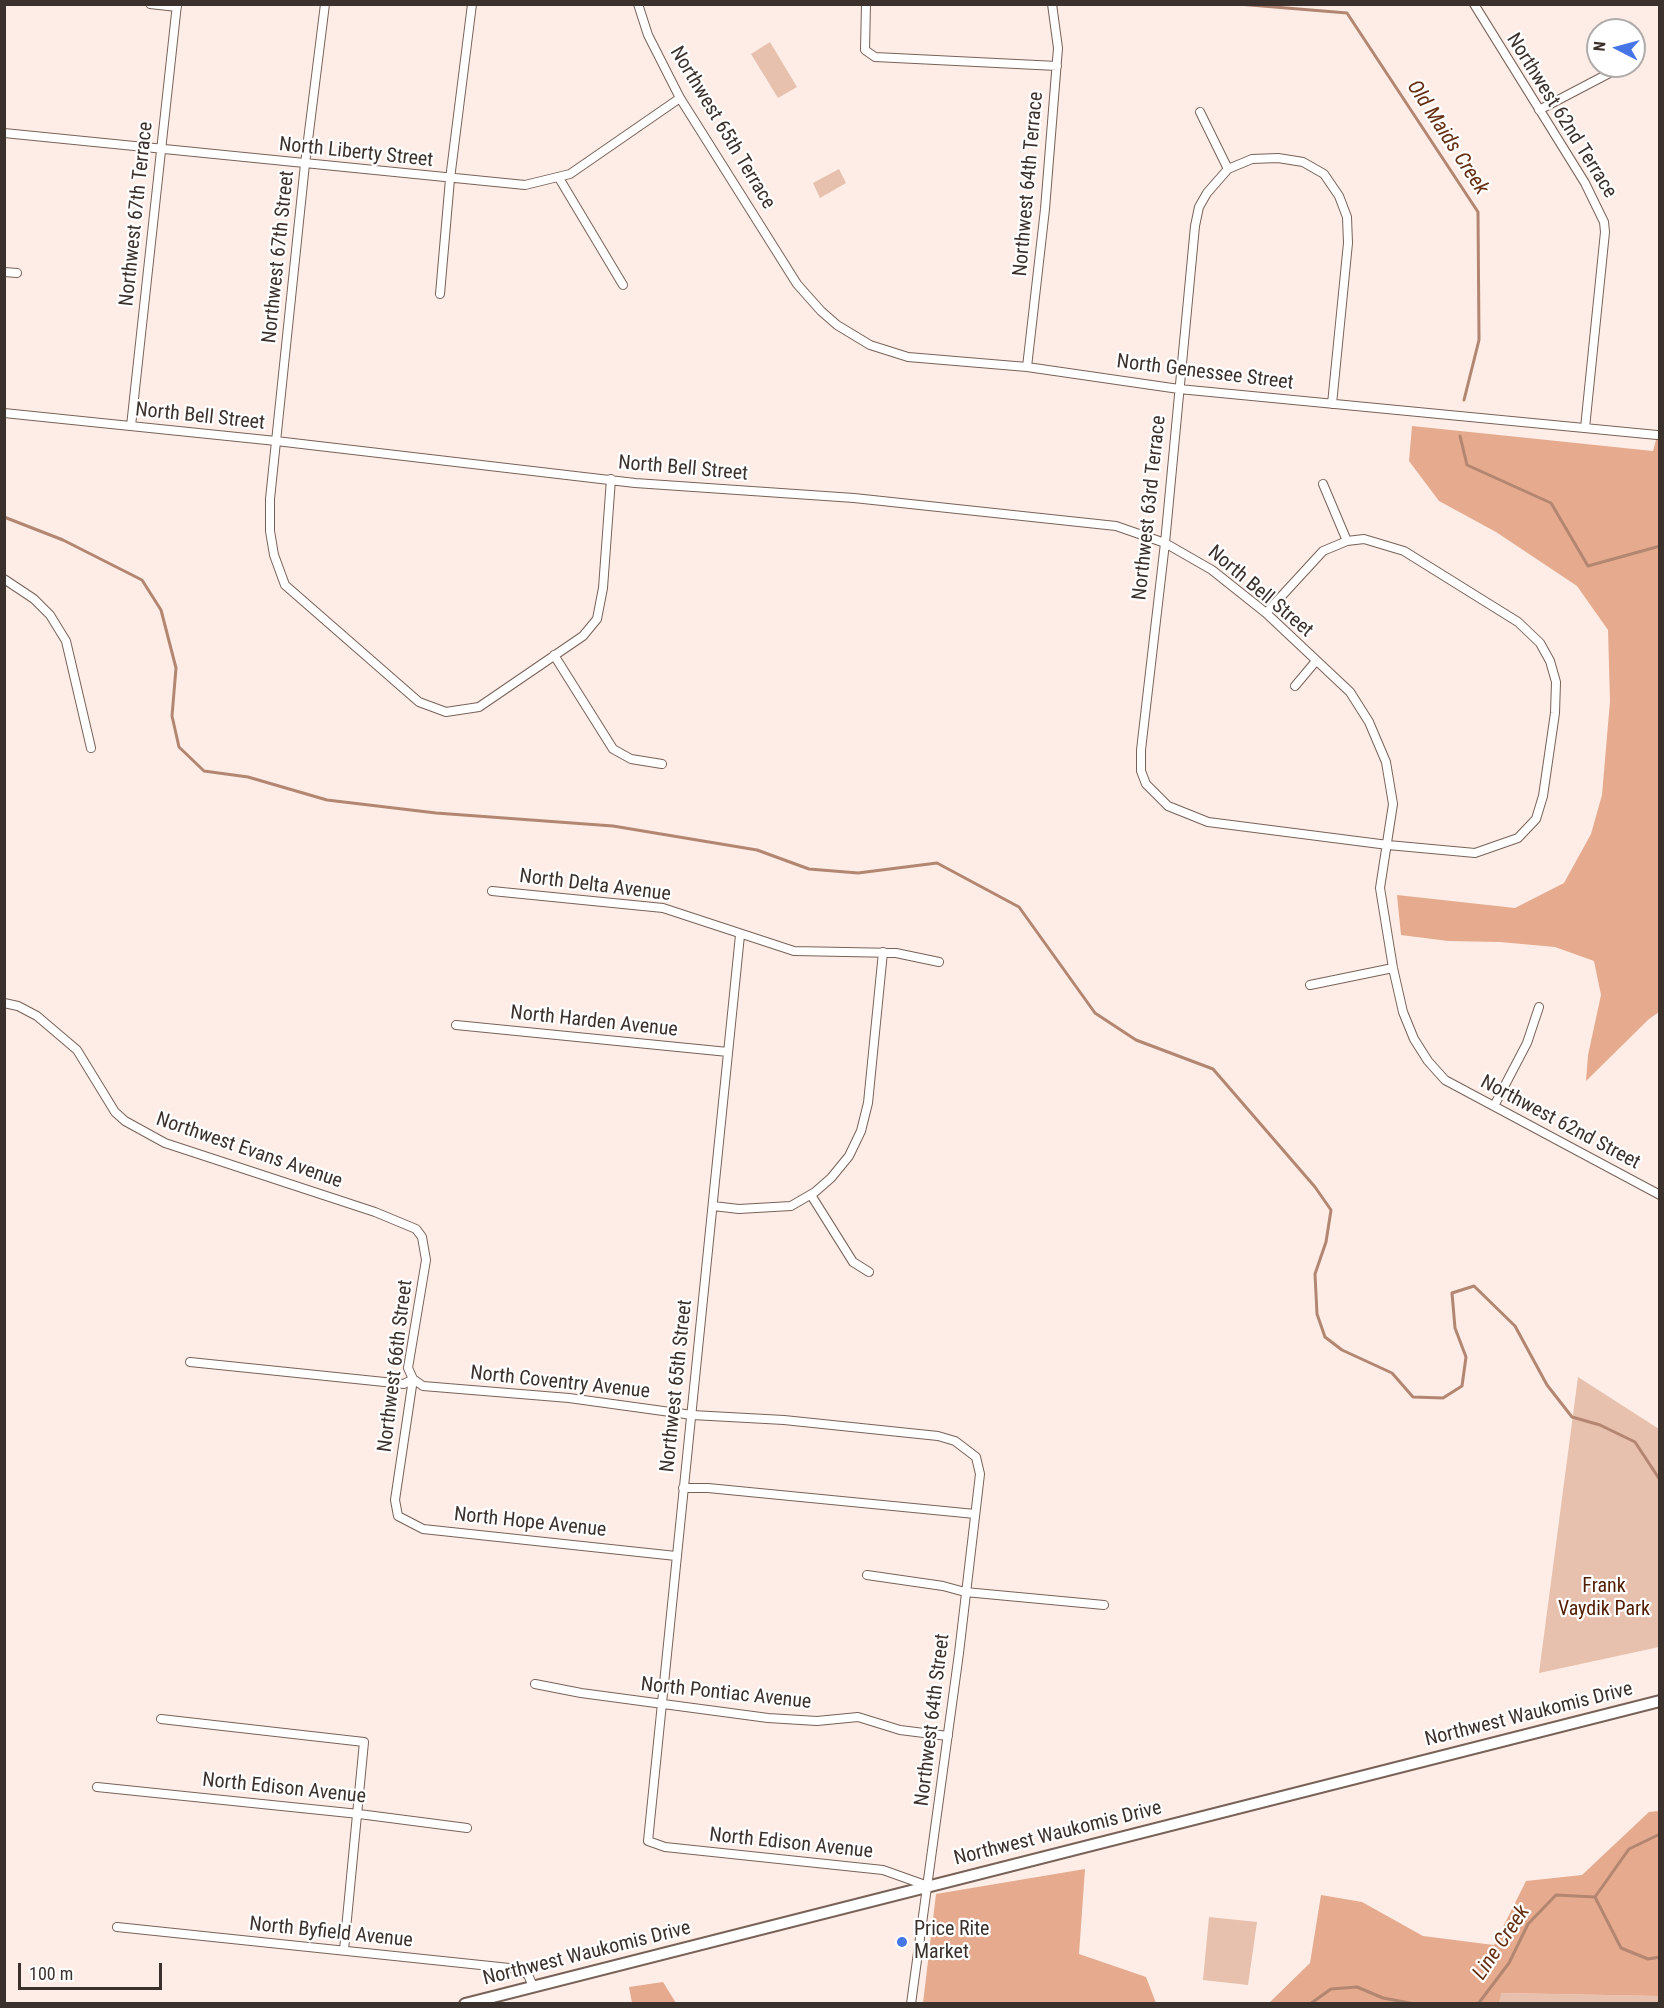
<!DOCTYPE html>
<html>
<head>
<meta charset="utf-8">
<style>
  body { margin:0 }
  #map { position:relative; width:1664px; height:2008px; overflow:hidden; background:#fdede6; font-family:"Roboto Condensed",sans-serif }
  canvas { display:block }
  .frame { position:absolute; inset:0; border:6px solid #3a302c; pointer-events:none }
  .north { position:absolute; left:1586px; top:18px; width:60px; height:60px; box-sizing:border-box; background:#fff; border:2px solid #b0acab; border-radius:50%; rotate:276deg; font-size:16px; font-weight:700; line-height:24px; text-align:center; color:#3a302c }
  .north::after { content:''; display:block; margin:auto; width:21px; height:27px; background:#4575e6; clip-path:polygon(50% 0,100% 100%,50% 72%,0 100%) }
  .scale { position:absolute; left:18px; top:1963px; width:144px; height:27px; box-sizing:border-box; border:3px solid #3a302c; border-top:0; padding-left:8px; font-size:18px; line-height:21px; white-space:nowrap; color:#3a302c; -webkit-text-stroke:4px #fff; paint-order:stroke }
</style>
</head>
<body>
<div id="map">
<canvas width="1664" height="2008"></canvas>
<div class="frame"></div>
<div class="north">N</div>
<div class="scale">100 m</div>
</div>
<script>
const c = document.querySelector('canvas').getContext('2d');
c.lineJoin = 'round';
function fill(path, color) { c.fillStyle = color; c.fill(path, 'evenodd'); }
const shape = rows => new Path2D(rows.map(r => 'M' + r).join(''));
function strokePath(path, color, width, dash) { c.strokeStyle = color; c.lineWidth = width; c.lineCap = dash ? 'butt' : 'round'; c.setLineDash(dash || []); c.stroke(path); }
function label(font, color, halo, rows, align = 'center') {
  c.font = font + ' "Roboto Condensed",sans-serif'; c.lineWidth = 4.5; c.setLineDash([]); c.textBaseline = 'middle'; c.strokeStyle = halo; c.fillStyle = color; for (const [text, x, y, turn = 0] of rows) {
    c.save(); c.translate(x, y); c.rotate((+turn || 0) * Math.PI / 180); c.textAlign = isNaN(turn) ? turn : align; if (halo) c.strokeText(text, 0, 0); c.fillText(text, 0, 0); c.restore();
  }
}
const green = shape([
  [770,42,797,87,778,98,751,54],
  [839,169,846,183,820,198,813,183],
  [1578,1377,1659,1429,1659,1647,1539,1673],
  [1209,1917,1257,1922,1248,1985,1203,1980],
  [1500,1993,1660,1996,1659,2004,1499,2004]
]);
const forest = shape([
  [1412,426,1653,451,1659,429,1659,1012,1649,1019,1586,1081,1588,1055,1601,995,1594,961,1555,947,1500,942,1448,941,1401,935,1397,895,1515,908,1564,883,1591,834,1602,795,1610,701,1608,630,1577,586,1496,532,1439,501,1409,461],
  [1659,1811,1659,1996,1501,1993,1499,2004,1269,2003,1310,1963,1321,1895,1362,1902,1423,1936,1494,1945,1526,1881,1582,1875,1649,1812],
  [1085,1869,1079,1954,1146,1977,1156,2003,923,2003,936,1894],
  [663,1982,676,2003,632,2003,629,1987]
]);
const stream = shape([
  [1238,4,1347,13,1478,212,1479,340,1464,400],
  [1460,436,1467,465,1551,503,1588,566,1660,546],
  [4,517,63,540,142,580,161,610,176,668,172,716,179,747,204,771,248,777,327,800,436,813,613,826,757,850,809,869,858,873,937,863,1019,907,1095,1013,1136,1040,1213,1069,1315,1187,1331,1210,1326,1242,1315,1274,1317,1314,1325,1337,1342,1350,1392,1373,1413,1397,1443,1398,1462,1386,1466,1357,1455,1328,1452,1293,1474,1286,1515,1326,1547,1385,1572,1417,1600,1425,1635,1442,1660,1480],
  [1595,1897,1629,1849,1660,1834],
  [1310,2004,1331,1989,1357,1987,1383,1998,1415,2004],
  [1478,2004,1509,1963,1528,1924,1556,1895,1595,1897,1621,1948,1648,1959,1660,1957]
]);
const minor = shape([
  [150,4,177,7],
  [325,4,305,164,270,499,270,531,274,555,285,585,419,702,446,712,479,707,583,636,597,619,603,588,611,479],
  [638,4,648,35,680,98,797,284,821,311,837,325,870,345,908,357,1027,367,1179,389,1657,435],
  [866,4,865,50,875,57,1057,66],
  [1474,4,1585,183,1604,222,1605,232,1585,428],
  [1539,110,1623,66],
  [1200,112,1228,169],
  [4,133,525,185,570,174,680,98],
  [559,178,623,285],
  [4,272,17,273],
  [440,294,450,179,472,4],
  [1027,367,1045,209,1058,48,1052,4],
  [4,413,276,441,635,483,854,498,1116,526,1165,543,1212,570,1266,613,1350,692,1369,722,1386,762,1393,804,1380,888,1393,968,1403,1012,1414,1039,1428,1061,1445,1080,1660,1195],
  [131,426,177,4],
  [1323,484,1347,541],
  [4,579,34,599,50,615,66,641,91,748],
  [1266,613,1323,551,1347,541,1364,539,1404,551,1518,622,1540,643,1550,661,1556,682,1555,713,1543,796,1536,819,1518,838,1475,853,1388,845,1208,822,1168,806,1146,784,1141,771,1141,750,1165,543,1195,226,1199,207,1207,193,1228,169,1252,159,1278,158,1303,162,1324,174,1339,196,1347,217,1348,243,1332,404],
  [554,655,613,749,631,759,662,764],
  [1295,686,1316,661],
  [492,891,663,908,794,951,896,953,939,962],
  [740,935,648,1841,665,1847,883,1870,928,1886],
  [1310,985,1393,968],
  [4,1003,18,1006,37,1016,77,1050,115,1112,125,1121,165,1143,375,1212,416,1229,422,1237,426,1260,408,1368,413,1379,395,1500,398,1516,423,1529,676,1556],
  [456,1025,728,1052],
  [1494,1106,1527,1043,1539,1007],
  [811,1195,853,1262,869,1272],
  [713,1206,739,1209,791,1206,815,1192,831,1178,849,1156,861,1131,868,1103,883,952],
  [190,1362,404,1384,413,1379,423,1386,569,1398,692,1415,784,1420,938,1436,955,1441,976,1457,980,1474,959,1653,911,2004],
  [683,1488,708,1488,975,1514],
  [867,1575,943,1586,965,1592,1104,1605],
  [535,1684,581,1693,768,1718,817,1721,858,1717,900,1730,948,1736],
  [161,1719,364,1742,344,1950],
  [97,1787,359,1814,467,1828],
  [117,1927,519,1969,528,1975,533,1986]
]);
const secondary = shape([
  [465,2004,1660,1701]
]);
const markers = [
  [902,1942,6,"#4575e6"]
];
const streetNames = [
  ["Northwest 62nd Terrace",1561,116,58],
  ["Northwest 65th Terrace",722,128,59],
  ["North Liberty Street",356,153,6],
  ["Northwest 64th Terrace",1029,184,-85],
  ["Northwest 67th Terrace",137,214,-84],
  ["Northwest 67th Street",279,257,-84],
  ["North Genessee Street",1205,373,7],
  ["North Bell Street",200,417,6],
  ["North Bell Street",683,469,5],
  ["Northwest 63rd Terrace",1150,508,-84],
  ["North Bell Street",1260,592,40],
  ["North Delta Avenue",595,886,7],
  ["North Harden Avenue",594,1022,6],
  ["Northwest 62nd Street",1560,1123,28],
  ["Northwest Evans Avenue",249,1151,19],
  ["Northwest 66th Street",396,1366,-83],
  ["North Coventry Avenue",560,1383,6],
  ["Northwest 65th Street",677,1386,-84],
  ["North Hope Avenue",530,1523,6],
  ["North Pontiac Avenue",726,1694,6],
  ["Northwest Waukomis Drive",1529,1715,-14],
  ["Northwest 64th Street",933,1720,-83],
  ["North Edison Avenue",284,1789,6],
  ["Northwest Waukomis Drive",1058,1834,-14],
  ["North Edison Avenue",791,1844,6],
  ["North Byfield Avenue",331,1933,6],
  ["Northwest Waukomis Drive",587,1954,-14]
];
const parkNames = [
  ["Frank",1604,1587],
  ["Vaydik Park",1604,1610]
];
const poiNames = [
  ["Price Rite",914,1930],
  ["Market",914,1953]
];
const waterNames = [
  ["Old Maids Creek",1447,138,57],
  ["Line Creek",1502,1943,-56]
];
fill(green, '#e7c0ae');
fill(forest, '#e6aa8e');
strokePath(stream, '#b38671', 3);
strokePath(minor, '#786258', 10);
strokePath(secondary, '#786258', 14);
strokePath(minor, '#fff', 8);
strokePath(secondary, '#fff', 10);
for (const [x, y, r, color] of markers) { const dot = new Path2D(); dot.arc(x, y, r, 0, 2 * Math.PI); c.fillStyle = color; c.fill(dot); strokePath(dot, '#fff', 2); }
label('20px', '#3a302c', '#fff', streetNames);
label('20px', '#511c00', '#fff', parkNames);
label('20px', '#3a302c', '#fff', poiNames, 'left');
label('italic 21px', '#652e11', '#fff', waterNames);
</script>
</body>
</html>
